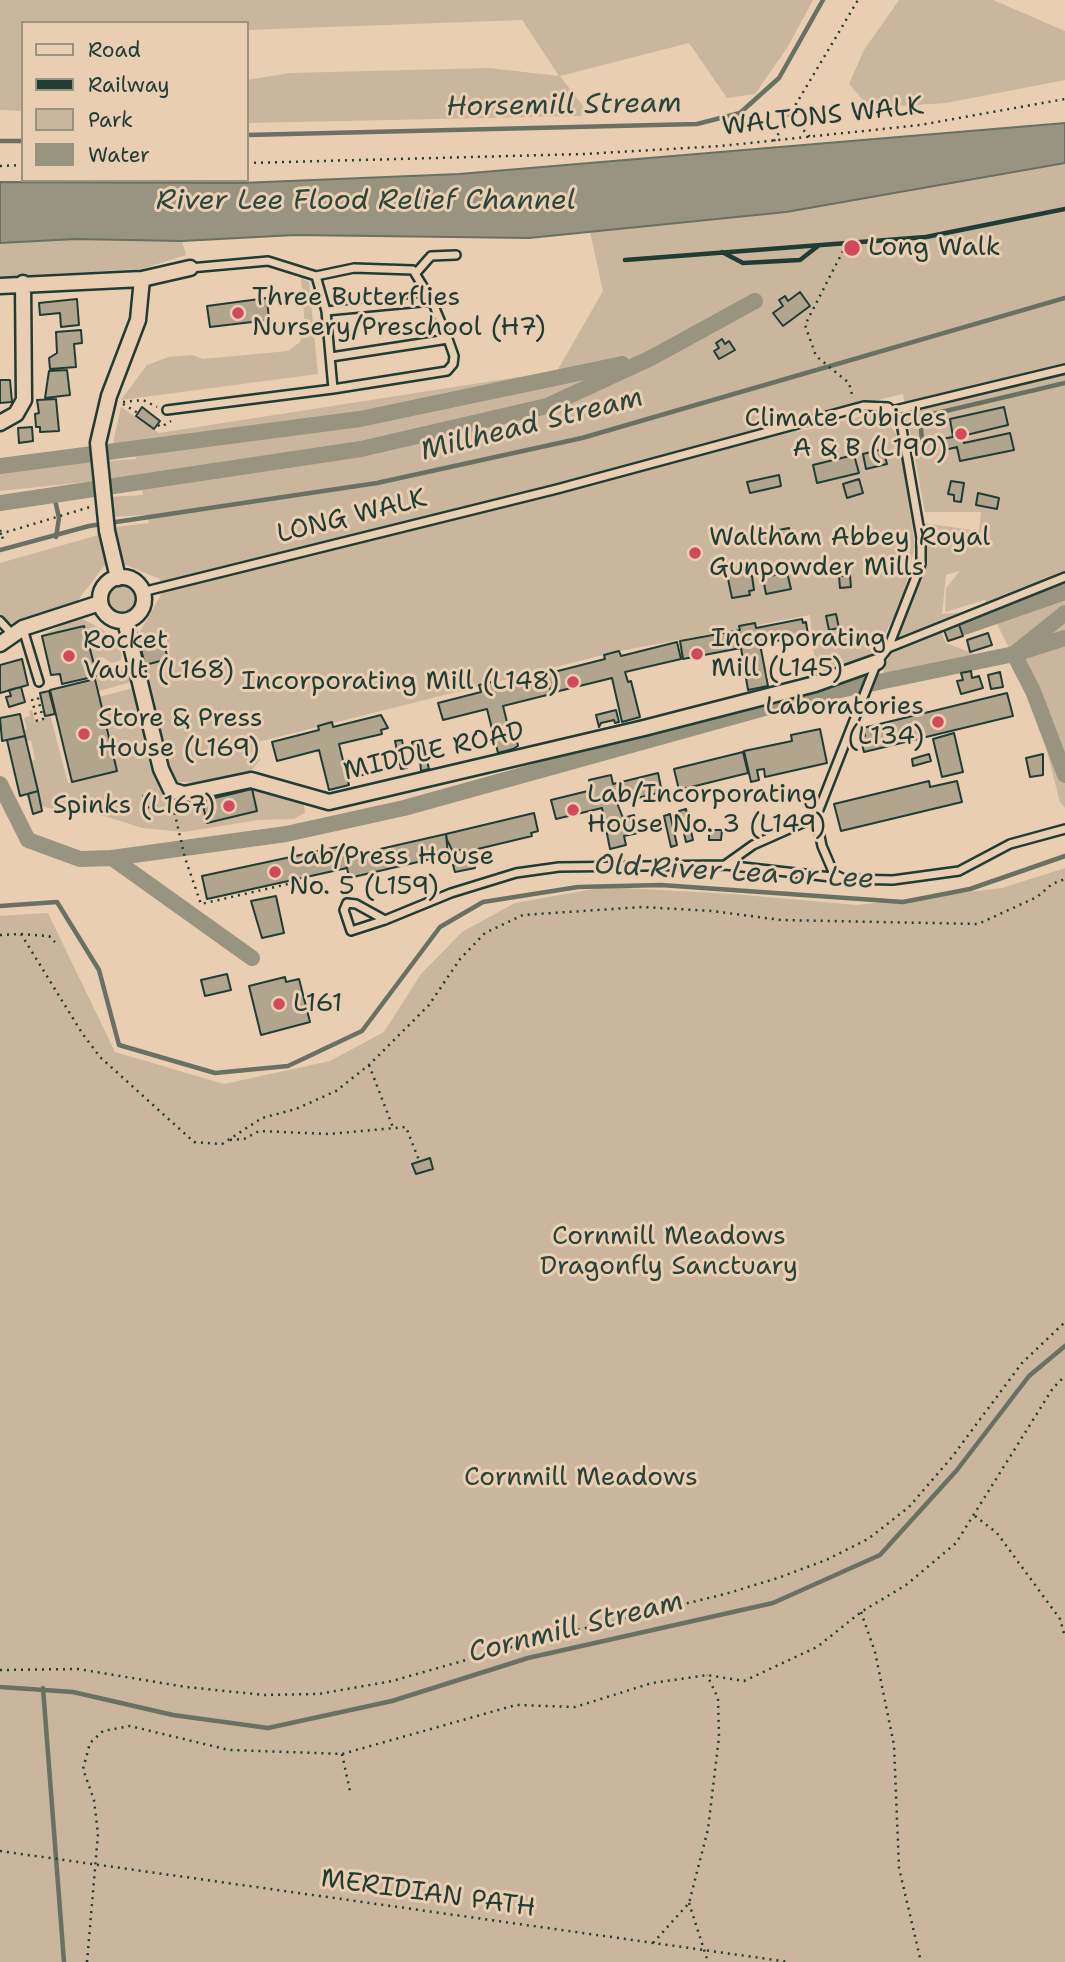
<!DOCTYPE html>
<html>
<head>
<meta charset="utf-8">
<style>
  body { margin:0 }
  #map { position:relative; width:1065px; height:1962px; overflow:hidden; background:#eaceb1; font-family:"Shantell Sans",sans-serif }
  canvas { display:block }
  .legend { position:absolute; left:21px; top:21px; width:228px; height:161px; box-sizing:border-box; background:#eaceb1; border:2px solid #99947f; margin:0; padding:9px 12px; list-style:none; font-size:21px; color:#1f3d34 }
  .legend li { display:flex; align-items:center; gap:14px; height:35px }
  .legend b { width:35px; border:2px solid #99947f }
</style>
</head>
<body>
<div id="map">
<canvas width="1065" height="1962"></canvas>
<ul class="legend">
<li><b style="height:9px;background:#eaceb1"></b>Road</li>
<li><b style="height:9px;background:#1f3d34"></b>Railway</li>
<li><b style="height:19px;background:#c9b69c"></b>Park</li>
<li><b style="height:19px;background:#999480"></b>Water</li>
</ul>
</div>
<script>
const c = document.querySelector('canvas').getContext('2d');
c.lineJoin = 'round';
function fill(path, color) { c.fillStyle = color; c.fill(path, 'evenodd'); }
const shape = rows => new Path2D(rows.map(r => 'M' + r).join(''));
function strokePath(path, color, width, dash) { c.strokeStyle = color; c.lineWidth = width; c.lineCap = dash ? 'butt' : 'round'; c.setLineDash(dash || []); c.stroke(path); }
function label(font, color, halo, rows, align = 'center') {
  c.font = font + ' "Shantell Sans",sans-serif'; c.lineWidth = 6; c.setLineDash([]); c.textBaseline = 'middle'; c.strokeStyle = halo; c.fillStyle = color; for (const [text, x, y, turn = 0] of rows) {
    c.save(); c.translate(x, y); c.rotate((+turn || 0) * Math.PI / 180); c.textAlign = isNaN(turn) ? turn : align; if (halo) c.strokeText(text, 0, 0); c.fillText(text, 0, 0); c.restore();
  }
}
const green = shape([
  [0,0,813,0,787,48,755,94,727,98,689,43,560,76,583,106,581,116,247,123,247,80,290,73,489,68,559,76,522,20,247,30,247,23,23,23,23,111,0,110],
  [899,0,993,0,1065,31,1065,80,946,103,870,108,849,84,864,50],
  [1065,163,1065,808,1060,802,1032,694,985,600,945,612,946,588,960,571,946,575,942,614,968,612,897,640,927,556,923,523,979,531,981,512,925,512,903,394,831,411,796,432,875,413,889,424,899,438,915,545,903,598,874,656,816,676,810,615,615,652,258,742,260,760,247,776,210,783,178,782,165,764,141,662,170,654,166,636,133,644,163,591,160,579,121,563,113,532,116,527,149,523,147,515,112,517,108,497,143,495,140,477,108,480,108,461,136,459,133,444,112,447,121,407,159,433,557,371,603,291,590,232,786,212],
  [75,239,182,241,186,255,142,269,0,277,0,243],
  [301,278,309,282,318,374,121,400,147,365,169,357,192,355,203,359,288,351,300,342,305,327],
  [95,460,95,481,0,491,0,474],
  [102,534,107,562,75,604,17,624,9,623,0,615,0,563],
  '102 600a19 19 0 1 1 38 0a19 19 0 1 1-38 0Z',
  [81,618,112,635,122,655,121,660,112,663,103,657,92,662,84,625,42,636,72,619],
  [941,632,946,643,982,657,881,678,892,649],
  [127,665,131,682,99,691,97,679,90,680,99,676,99,672],
  [133,688,162,785,212,795,202,801,207,823,257,811,250,783,303,799,305,813,294,819,258,820,184,832,142,828,86,810,72,814,41,806,31,761,35,759,31,741,26,741,24,730,27,729,24,718,30,716,29,711,32,710,36,723,50,715,68,783,117,771,99,697],
  [1065,868,1065,1962,0,1962,0,916,48,913,115,1052,224,1084,330,1061,384,1032,421,974,462,932,515,903,605,887,732,894,857,905,1002,888]
]);
const water = shape([
  [1065,123,1065,163,786,212,529,238,295,235,182,241,75,239,0,243,0,182,241,183,459,174,1065,123]
]);
const stream = shape([
  [247,135,697,124,740,113,779,78,823,0],
  [0,141,23,141],
  [923,453,920,417,1065,383],
  [54,495,59,518,56,537],
  [0,550,89,526,377,483,582,438,1065,298],
  [0,906,57,902,99,970,119,1045,215,1073,288,1066,362,1031,440,927,483,902,578,887,661,885,903,902,970,889,1065,856],
  [0,1687,73,1692,173,1715,268,1728,392,1701,528,1658,773,1603,880,1555,957,1470,1029,1376,1065,1346],
  [43,1688,64,1962]
]);
const canal = shape([
  [0,466,360,419,622,364],
  [0,503,361,449,547,406,651,358,755,301],
  [964,627,1065,592],
  [1065,638,1014,654,1033,691,1065,775],
  [0,784,28,840,80,859,112,858,286,834,404,808,797,699,1014,654,1065,613],
  [112,858,252,958]
]);
const building = shape([
  [800,292,810,306,783,326,773,313,783,306,779,300,785,296,788,301,800,292],
  [267,298,269,320,210,327,207,306,267,298],
  [77,299,79,325,61,327,60,313,40,315,39,303,77,299],
  [81,330,82,343,74,344,76,367,50,369,49,358,57,353,56,332,81,330],
  [722,339,725,344,729,341,735,350,719,359,714,351,719,348,716,343,722,339],
  [67,370,70,395,45,398,49,371,67,370],
  [0,380,10,380,12,402,0,403,0,380],
  [56,399,59,431,40,432,40,427,36,427,35,414,39,413,37,400,56,399],
  [142,407,160,421,154,429,136,416,142,407],
  [1004,407,1008,425,962,436,964,443,1010,433,1014,450,960,461,957,447,945,450,942,439,953,437,950,419,1004,407],
  [32,427,33,441,19,443,18,428,32,427],
  [883,449,887,464,866,469,863,454,883,449],
  [854,455,859,473,817,483,813,465,854,455],
  [779,475,781,486,750,493,747,482,779,475],
  [859,479,863,493,847,498,843,484,859,479],
  [951,481,964,483,961,502,954,501,954,495,948,494,951,481],
  [978,493,999,498,997,509,976,505,978,493],
  [789,528,790,535,759,542,758,534,789,528],
  [746,570,748,576,752,576,754,590,749,591,750,595,732,598,727,574,746,570],
  [787,572,791,589,766,594,763,578,787,572],
  [850,575,851,587,840,588,839,576,850,575],
  [836,614,839,628,829,630,826,616,836,614],
  [802,619,803,623,806,622,808,635,760,644,768,686,748,690,741,648,683,659,680,641,740,630,739,626,755,623,756,628,802,619],
  [958,622,963,636,948,641,943,627,958,622],
  [84,626,97,676,62,684,60,674,51,675,42,636,84,626],
  [988,633,992,645,970,652,967,640,988,633],
  [677,642,681,659,625,672,628,682,631,681,640,717,622,722,612,678,551,693,546,674,605,659,604,655,615,652,619,651,621,656,677,642],
  [164,644,168,659,145,665,141,649,164,644],
  [22,659,28,685,0,693,0,665,22,659],
  [971,671,972,678,979,676,983,688,961,694,957,681,963,680,961,673,971,671],
  [1000,672,1003,687,991,689,988,675,1000,672],
  [546,674,551,694,503,706,511,738,516,737,518,746,513,749,498,753,487,709,443,720,438,703,481,692,479,685,495,681,496,687,546,674],
  [95,679,117,771,72,782,50,690,95,679],
  [21,687,25,702,9,707,6,697,11,696,9,690,21,687],
  [49,691,55,714,45,716,40,693,49,691],
  [1007,693,1013,716,864,752,860,737,865,736,863,728,1007,693],
  [616,710,619,722,615,723,614,720,601,723,599,727,596,715,616,710],
  [20,714,25,736,2,741,0,718,20,714],
  [381,715,388,728,381,730,382,734,339,744,349,785,329,790,319,750,277,761,272,742,319,730,318,726,332,722,333,727,381,715],
  [820,729,827,763,765,777,764,769,757,770,759,780,751,782,744,751,792,741,791,735,820,729],
  [954,733,963,772,942,777,933,739,954,733],
  [25,736,38,791,20,796,7,740,25,736],
  [402,740,407,768,401,769,395,741,402,740],
  [422,740,429,769,421,771,419,747,413,749,412,742,422,740],
  [743,752,748,773,679,790,674,769,743,752],
  [929,754,931,761,913,766,912,759,929,754],
  [1043,754,1043,775,1030,777,1026,758,1043,754],
  [361,761,366,774,355,777,352,763,361,761],
  [658,773,662,792,617,803,623,818,634,815,638,833,624,836,626,845,610,849,602,808,556,819,551,800,592,790,589,780,611,775,613,784,658,773],
  [929,781,930,787,957,781,962,802,841,831,834,804,929,781],
  [252,789,257,811,207,823,202,801,252,789],
  [38,791,42,811,33,814,28,794,38,791],
  [154,794,157,806,146,808,143,796,154,794],
  [686,809,693,840,686,842,679,811,686,809],
  [534,813,538,831,531,833,532,836,461,853,460,850,453,852,447,840,446,834,534,813],
  [670,814,677,845,671,847,664,816,670,814],
  [709,830,722,830,721,840,709,840,709,830],
  [446,834,448,855,349,878,345,857,446,834],
  [342,846,347,868,207,899,202,876,342,846],
  [474,861,475,868,455,872,453,865,474,861],
  [276,896,284,933,262,938,251,901,276,896],
  [227,974,231,990,205,996,201,980,227,974],
  [285,977,286,982,299,979,310,1022,261,1035,249,986,285,977],
  [430,1158,433,1169,416,1174,412,1164,430,1158]
]);
const path = shape([
  [789,115,810,137],
  [774,141,858,0],
  [247,163,584,154,721,146,920,125,1065,99],
  [0,166,23,165],
  [843,251,805,325,816,356,849,383,853,398],
  [123,402,143,400,157,407],
  [123,404,138,413],
  [158,425,161,427,171,421],
  [0,530,3,539],
  [0,534,90,507],
  [32,699,37,721,43,719,37,694],
  [173,806,185,858,201,904,310,879],
  [21,934,49,936,55,942],
  [0,935,21,934,82,1033,100,1057,194,1142,222,1144,262,1118,296,1109,336,1091,369,1065,429,1005,460,959,485,933,523,915,642,907,712,911,781,920,978,924,1037,897,1052,884,1065,879],
  [369,1065,394,1130],
  [230,1140,244,1139,259,1131,329,1134,406,1127,420,1163],
  [975,1516,997,1533,1060,1619,1065,1637],
  [861,1612,875,1652,894,1745,899,1868,921,1962],
  [0,1670,78,1669,186,1687,264,1695,319,1694,392,1681,533,1641,725,1594,778,1578,826,1560,868,1539,909,1507,952,1457,1022,1363,1065,1322],
  [342,1754,350,1791],
  [0,1851,789,1962],
  [689,1903,708,1962],
  [653,1943,689,1903,708,1829,719,1737,718,1698,707,1675],
  [87,1962,98,1834,94,1800,83,1769,90,1743,103,1731,130,1726,229,1750,342,1754,516,1705,575,1707,652,1683,707,1675,744,1681,817,1647,861,1612,906,1585,956,1543,1053,1388,1065,1376]
]);
const lane = shape([
  [416,273,431,256,456,255],
  [316,276,354,268,413,270,432,301,326,311],
  [432,301,448,339],
  [331,357,448,339,454,356,453,364,447,371,333,389],
  [167,410,333,389,326,311,316,276,268,261,190,268],
  [895,410,1065,369],
  [142,592,557,489,864,406,888,407,900,417,921,538,921,564,888,648,877,662,816,817,753,845,725,865,559,867,516,873,451,893,385,920,351,931,344,910,347,903,356,904,385,920],
  [0,621,12,634],
  [23,629,39,682],
  [888,648,1065,577],
  [816,817,822,846,834,874,844,879,893,880,959,871,1010,844,1065,829],
  [725,865,840,878]
]);
const street = shape([
  [0,286,142,279,190,268],
  [0,423,16,414,24,400,23,283],
  '100 599a22 22 0 1 1 44 0a22 22 0 1 1-44 0Z',
  [118,578,107,531,98,443,109,396,138,320,142,279],
  [125,621,161,769,171,790,184,794,251,780,329,802,644,728,815,684,877,662],
  [0,644,23,628,100,603]
]);
const rail = shape([
  [722,252,743,263,800,260,818,246],
  [625,260,926,237,1065,209]
]);
const markers = [
  [852,248,9,"#d1495b"],
  [238,313,7,"#d1495b"],
  [961,434,7,"#d1495b"],
  [695,553,7,"#d1495b"],
  [697,654,7,"#d1495b"],
  [69,656,7,"#d1495b"],
  [573,682,7,"#d1495b"],
  [938,722,7,"#d1495b"],
  [84,734,7,"#d1495b"],
  [229,806,7,"#d1495b"],
  [573,810,7,"#d1495b"],
  [275,872,7,"#d1495b"],
  [279,1004,7,"#d1495b"]
];
const streetNames = [
  ["WALTONS WALK",823,117,-6],
  ["LONG WALK",352,517,-14],
  ["MIDDLE ROAD",434,752,-13],
  ["MERIDIAN PATH",428,1894,8]
];
const poiNames = [
  ["Long Walk",868,248],
  ["Three Butterflies",252,298],
  ["Nursery/Preschool (H7)",252,328],
  ["Climate Cubicles",947,419,"right"],
  ["A & B (L190)",947,449,"right"],
  ["Waltham Abbey Royal",709,538],
  ["Gunpowder Mills",709,568],
  ["Incorporating",711,639],
  ["Mill (L145)",711,669],
  ["Rocket",83,641],
  ["Vault (L168)",83,671],
  ["Incorporating Mill (L148)",559,682,"right"],
  ["Laboratories",924,707,"right"],
  ["(L134)",924,737,"right"],
  ["Store & Press",98,719],
  ["House (L169)",98,749],
  ["Lab/Incorporating",587,795],
  ["House No. 3 (L149)",587,825],
  ["Spinks (L167)",215,806,"right"],
  ["Lab/Press House",289,857],
  ["No. 5 (L159)",289,887],
  ["L161",293,1004]
];
const parkNames = [
  ["Cornmill Meadows",669,1237],
  ["Dragonfly Sanctuary",669,1267],
  ["Cornmill Meadows",581,1478]
];
const waterNames = [
  ["Horsemill Stream",564,106,-1],
  ["River Lee Flood Relief Channel",366,202],
  ["Millhead Stream",532,425,-14],
  ["Old River Lea or Lee",734,873,3],
  ["Cornmill Stream",576,1628,-14]
];
fill(green, '#c9b69c');
fill(water, '#999480');
strokePath(water, '#687162', 2);
strokePath(stream, '#687162', 4.5);
strokePath(canal, '#999480', 16);
fill(building, '#b2a58e');
strokePath(building, '#1f3d34', 2);
strokePath(lane, '#1f3d34', 12);
strokePath(street, '#1f3d34', 19);
strokePath(path, '#1f3d34', 2.5, [2, 5]);
strokePath(lane, '#eaceb1', 7);
strokePath(street, '#eaceb1', 14);
strokePath(rail, '#1f3d34', 4.5);
for (const [x, y, r, color] of markers) { const dot = new Path2D(); dot.arc(x, y, r, 0, 2 * Math.PI); c.fillStyle = color; c.fill(dot); strokePath(dot, '#eaceb1', 2.5); }
label('26px', '#1f3d34', '#eaceb1', streetNames);
label('26px', '#1f3d34', '#eaceb1', poiNames, 'left');
label('26px', '#284339', '#eaceb1', parkNames);
label('italic 28px', '#2b463c', '#eaceb1', waterNames);
</script>
</body>
</html>
